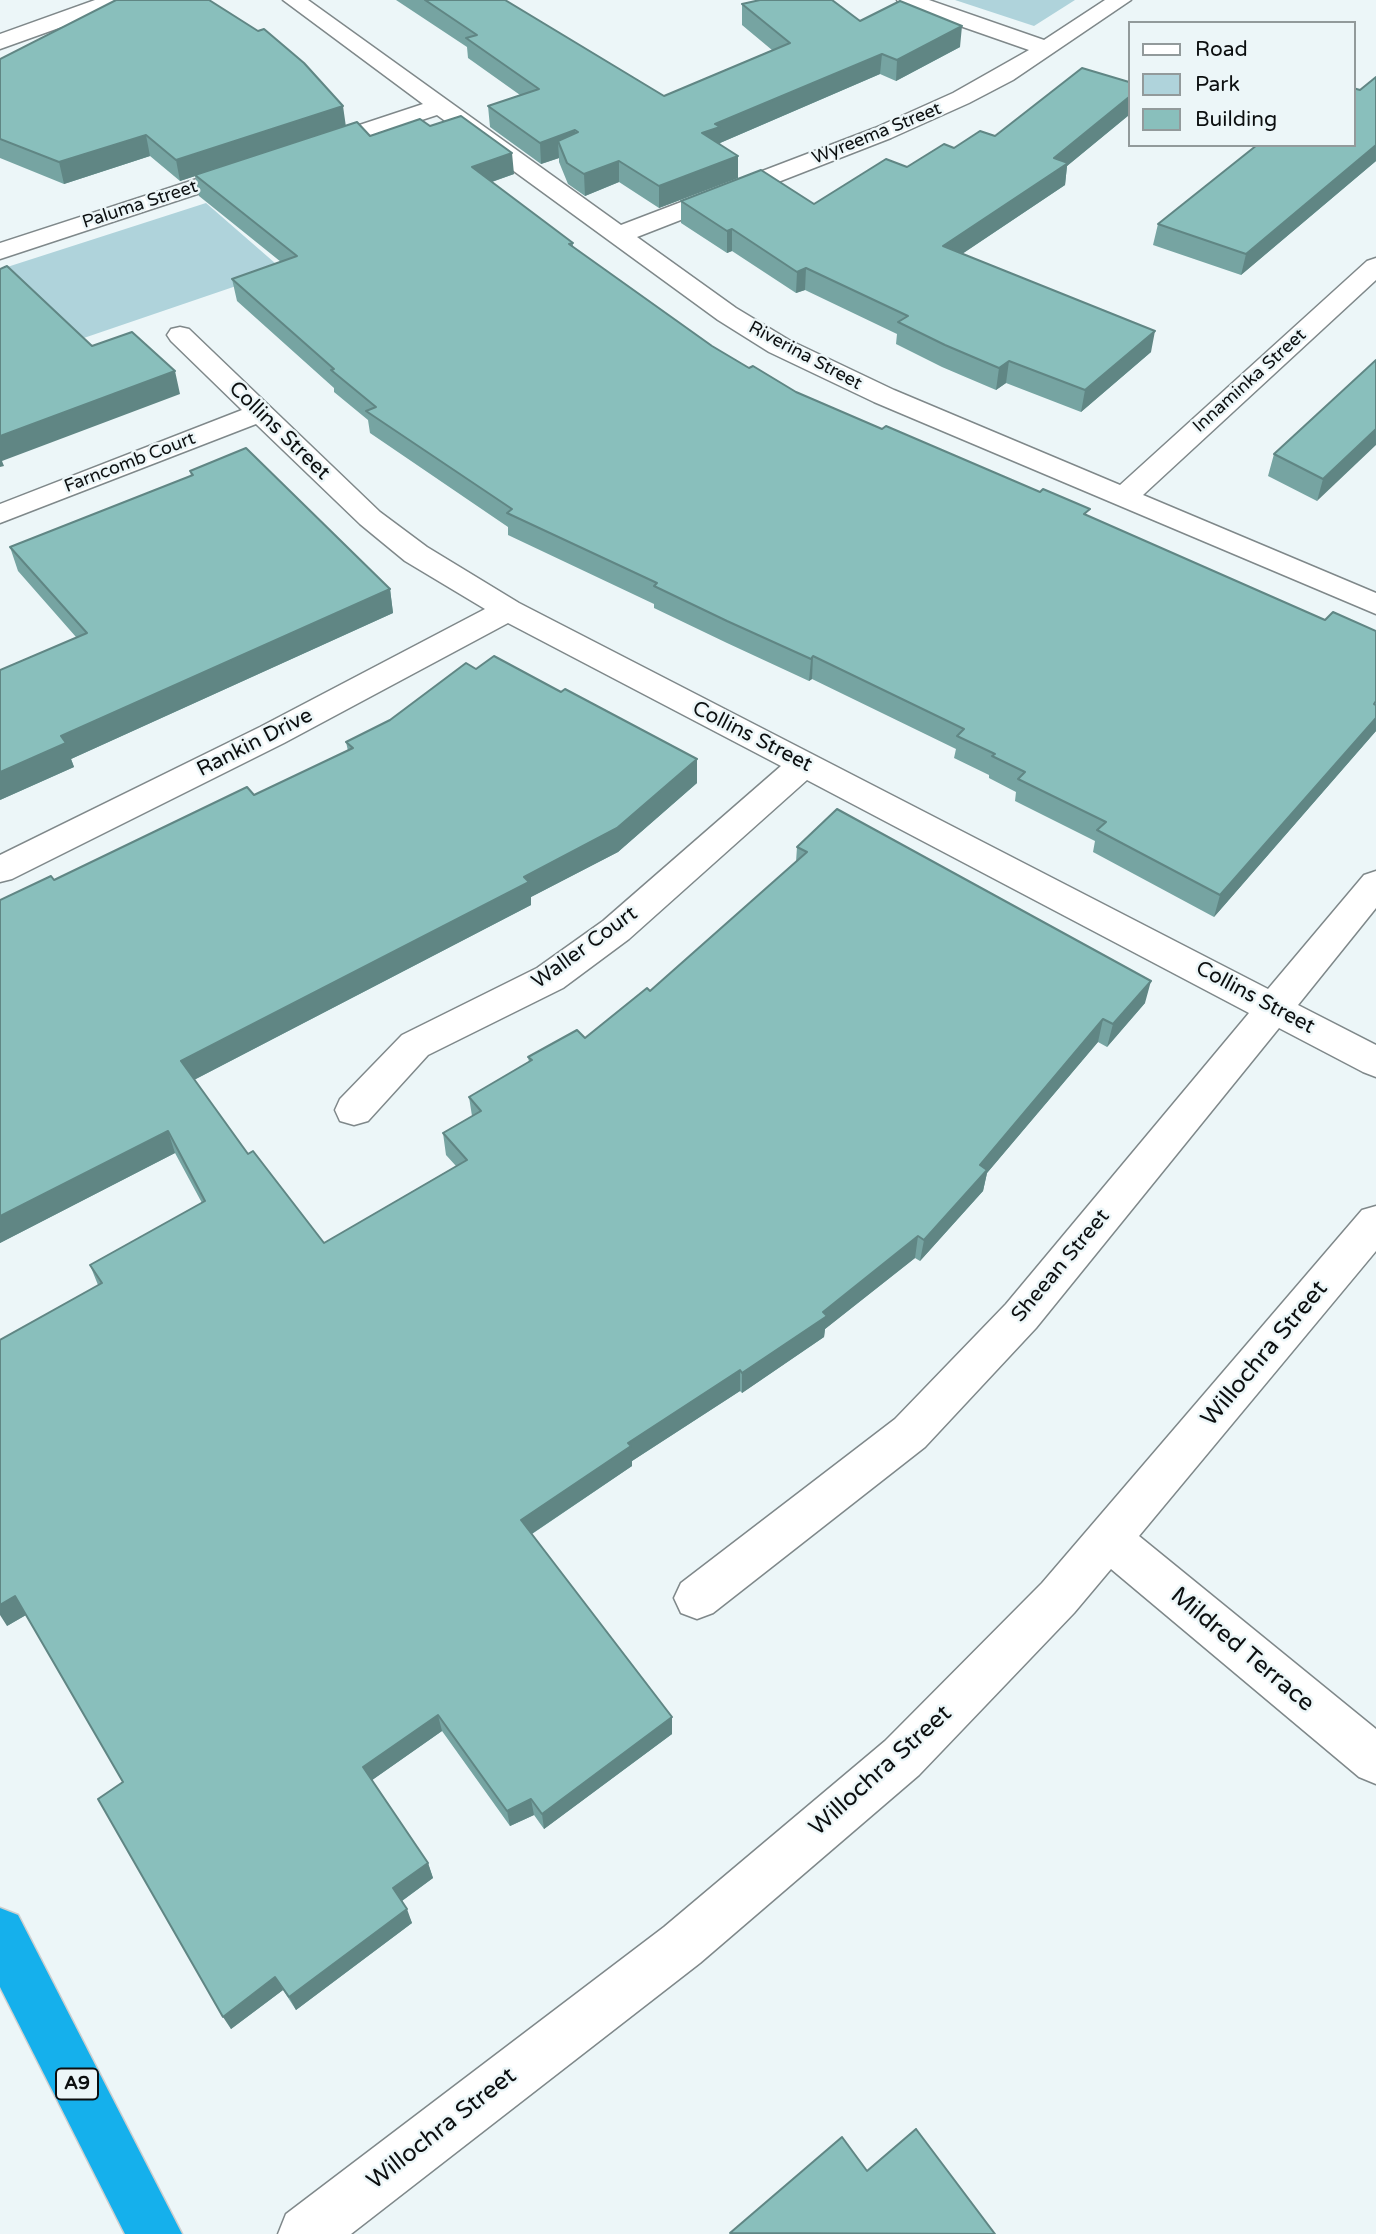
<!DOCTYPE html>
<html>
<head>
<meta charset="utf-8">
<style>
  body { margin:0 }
  #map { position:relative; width:1376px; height:2234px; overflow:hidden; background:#ecf6f8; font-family:"Varela Round",sans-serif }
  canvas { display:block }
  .legend { position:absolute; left:1128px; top:21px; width:228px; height:126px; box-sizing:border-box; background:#ecf6f8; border:2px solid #929a9b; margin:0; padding:9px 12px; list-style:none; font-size:21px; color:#0c0f10 }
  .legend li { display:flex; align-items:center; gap:14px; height:35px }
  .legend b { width:35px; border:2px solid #929a9b }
</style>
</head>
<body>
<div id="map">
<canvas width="1376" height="2234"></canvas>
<ul class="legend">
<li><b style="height:9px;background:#fff"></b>Road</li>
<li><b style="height:19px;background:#afd3db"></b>Park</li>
<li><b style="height:19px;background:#89bfbc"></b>Building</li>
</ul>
</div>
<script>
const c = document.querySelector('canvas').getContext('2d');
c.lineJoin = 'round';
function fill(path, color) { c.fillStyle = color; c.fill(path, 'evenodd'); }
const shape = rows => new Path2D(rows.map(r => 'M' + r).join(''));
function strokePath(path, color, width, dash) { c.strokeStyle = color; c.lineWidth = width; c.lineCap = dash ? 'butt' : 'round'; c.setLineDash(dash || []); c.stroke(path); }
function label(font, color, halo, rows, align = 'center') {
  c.font = font + ' "Varela Round",sans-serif'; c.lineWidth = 5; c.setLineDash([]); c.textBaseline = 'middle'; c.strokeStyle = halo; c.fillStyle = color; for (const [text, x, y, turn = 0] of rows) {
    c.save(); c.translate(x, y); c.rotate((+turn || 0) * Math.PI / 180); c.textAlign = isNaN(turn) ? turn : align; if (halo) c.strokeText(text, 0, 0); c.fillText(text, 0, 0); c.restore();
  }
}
const green = shape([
  [955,0,1075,0,1034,26],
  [206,203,283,270,75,341,1,269]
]);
const minor = shape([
  [95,0,126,0,123,5,0,49,0,34,95,0],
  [283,0,308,0,621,225,875,128,953,93,1029,50,900,5,897,0,929,0,1044,40,1105,0,1131,0,1013,80,969,103,891,138,637,237,736,308,789,340,894,390,1120,485,1367,261,1376,258,1376,280,1143,495,1376,593,1376,614,874,402,769,352,718,320,437,115,324,152,316,154,308,152,304,147,308,142,423,104,283,0],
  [246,163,255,165,258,170,255,175,0,259,0,243,246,163],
  [180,327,189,329,380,512,427,547,519,603,1268,989,1364,875,1376,871,1376,908,1298,1005,1376,1045,1376,1077,1363,1072,1279,1028,1036,1328,925,1447,713,1613,697,1619,681,1613,674,1598,681,1583,895,1419,1006,1304,1249,1013,807,780,629,939,563,988,428,1055,368,1121,354,1125,340,1121,335,1110,340,1099,402,1035,537,968,603,921,781,766,508,623,284,743,12,879,0,882,0,855,260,727,485,609,405,561,360,524,256,424,0,523,0,504,242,410,171,341,167,335,171,329,180,327],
  [1376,1206,1376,1251,1139,1536,1376,1729,1376,1784,1359,1777,1111,1569,1074,1613,919,1775,700,1963,351,2234,278,2234,286,2214,664,1927,885,1741,1042,1583,1362,1210,1376,1206]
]);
const highway = shape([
  [0,1908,18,1915,182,2234,125,2234,0,1987,0,1908]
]);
const wall = shape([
  [396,0,505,0,664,96,772,50,742,25,742,4,860,21,960,47,896,81,880,74,720,143,738,178,659,208,619,182,585,196,568,184,559,162,559,158,541,164,490,127,488,106,520,95,468,58,467,47],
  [0,59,346,126,370,136,430,126,514,174,492,182,573,243,573,247,712,346,749,368,796,392,882,429,1088,516,1325,620,1376,631,1376,731,1214,917,1093,852,1095,841,1015,801,1016,792,989,778,989,775,954,758,956,749,812,679,809,681,727,643,654,608,654,604,508,535,508,527,370,433,368,420,334,392,334,388,237,301,232,279,281,262,199,196,195,176,180,181,150,156,64,184,0,158],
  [1376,77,1376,161,1241,275,1153,245,1158,224,1353,145,1360,90],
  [1129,82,1129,115,1067,166,1065,185,962,254,1151,352,1081,412,1006,383,996,390,942,367,896,344,897,334,805,290,796,293,732,251,727,253,681,223,681,201,814,204,954,148,995,136],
  [1376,360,1317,501,1268,476,1274,454],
  [190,471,390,589,393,613,71,759,74,767,0,800,76,637,18,571,10,547,191,476],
  [476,669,561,692,697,759,697,783,618,852,531,897,531,905,194,1080,248,1154,324,1243,456,1166,446,1155,443,1133,472,1116,469,1097,529,1062,528,1057,585,1038,650,991,796,862,797,847,1145,1003,1107,1047,1098,1042,987,1173,983,1191,920,1261,915,1258,825,1329,824,1337,742,1393,740,1391,632,1461,632,1466,532,1534,672,1734,544,1829,534,1815,510,1826,442,1731,372,1780,428,1863,433,1878,402,1901,412,1923,296,2010,283,1990,231,2029,123,1782,26,1615,7,1626,98,1285,90,1265,202,1203,175,1153,0,1243,0,900,54,880,254,795,348,751,346,742,390,720]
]);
const shadedWall = shape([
  [962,26,960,47,896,81,897,60],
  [882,54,880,74,720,143,720,148,702,133,715,124],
  [1129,97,1129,115,1067,166,1065,185,941,268,943,246],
  [343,106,346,127,180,181,176,160],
  [575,130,576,152,558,141,559,158,541,164,540,143],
  [146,135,150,156,64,184,59,162],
  [1376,145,1376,161,1241,275,1246,254],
  [512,153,514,174,474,188,472,167],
  [738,156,738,178,659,208,659,186],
  [619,161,619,182,585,196,584,174],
  [732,229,732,251,727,253,727,231],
  [806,268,805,290,796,293,797,272],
  [1155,331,1151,352,1081,412,1085,390],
  [1009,361,1006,383,996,390,999,368],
  [175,371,180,394,2,461,4,466,0,467,0,436],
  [1376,429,1376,445,1317,501,1323,479],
  [390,589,393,613,71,759,74,767,0,800,0,772,61,736],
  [813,656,812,679,809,681,811,659],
  [1376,718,1376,731,1214,917,1220,895],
  [697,759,697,783,618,852,531,897,531,905,188,1083,181,1061,524,877],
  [1151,981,1145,1003,1107,1047,1113,1024],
  [1103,1019,1098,1042,987,1173,983,1191,920,1261,924,1240,980,1165],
  [168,1131,175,1153,0,1243,0,1216],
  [918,1236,915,1258,825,1329,824,1337,742,1393,742,1373,823,1312],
  [740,1370,740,1391,632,1461,632,1466,524,1539,521,1520,628,1443],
  [15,1596,26,1615,7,1626,0,1615,0,1605],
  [438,1715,442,1731,368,1783,363,1767],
  [672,1717,672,1734,544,1829,542,1814],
  [531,1799,534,1815,510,1826,507,1811],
  [428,1863,433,1878,399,1903,393,1888],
  [407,1909,412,1923,296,2010,289,1997],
  [275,1977,283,1990,231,2029,223,2017]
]);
const building = shape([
  [116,0,209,0,258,31,264,29,304,63,343,106,176,160,146,135,59,162,0,139,0,59,116,0],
  [425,0,505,0,664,96,790,43,742,4,760,0,832,0,860,21,900,1,962,26,897,60,882,54,715,124,720,127,702,133,738,156,659,186,619,161,584,174,567,163,558,141,578,132,575,130,540,143,488,106,539,89,466,38,477,35,425,0],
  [1082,68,1129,82,1129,97,1054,158,1068,163,943,246,1155,331,1085,390,1009,361,999,368,945,345,898,322,908,316,806,268,797,272,732,229,727,231,681,201,761,170,814,204,886,159,907,167,944,144,954,148,980,131,995,136,1082,68],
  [1376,77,1376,145,1246,254,1158,224,1257,145,1353,145,1353,88,1360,90,1376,77],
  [461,116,512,153,472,167,573,243,569,244,712,346,749,368,753,366,796,392,882,429,886,426,1040,492,1043,489,1090,509,1084,514,1325,620,1333,612,1376,631,1376,701,1374,704,1376,705,1376,718,1220,895,1097,830,1106,822,1018,779,1025,772,992,756,995,754,957,736,964,729,813,656,811,659,727,621,654,586,657,583,507,513,512,509,366,411,376,407,331,370,334,369,232,279,297,256,195,175,357,122,370,136,420,119,430,126,461,116],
  [7,266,92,346,132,332,175,371,0,436,0,269,7,266],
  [1376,360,1376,429,1323,479,1274,454,1376,360],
  [246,448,390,589,61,736,66,743,0,772,0,670,87,633,10,547,193,475,190,471,246,448],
  [494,656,561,692,565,689,697,759,617,828,524,877,529,882,181,1061,248,1154,253,1151,324,1243,467,1160,443,1133,481,1111,469,1097,532,1060,528,1057,577,1030,585,1038,647,988,650,991,807,852,797,847,837,809,1151,981,1113,1024,1103,1019,980,1165,987,1170,924,1240,918,1236,823,1312,827,1316,742,1373,740,1370,628,1443,631,1446,521,1520,672,1717,542,1814,531,1799,507,1811,438,1715,363,1767,428,1863,393,1888,407,1909,289,1997,275,1977,223,2017,98,1799,123,1782,15,1596,0,1605,0,1340,102,1283,90,1265,205,1201,168,1131,0,1216,0,900,51,876,54,880,247,787,254,795,353,748,346,742,390,720,466,663,476,669,494,656],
  [916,2129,995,2234,730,2233,842,2137,867,2171,916,2129]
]);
const farStreetnames = [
  ["Wyreema Street",877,134,-22],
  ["Paluma Street",140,205,-18],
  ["Riverina Street",805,356,28],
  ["Innaminka Street",1250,381,-42],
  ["Farncomb Court",130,463,-21]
];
const shields = [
  [77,2084,42]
];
const shieldNames = [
  ["A9",77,2084]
];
const streetNames = [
  ["Collins Street",279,431,44],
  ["Collins Street",752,737,27],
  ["Rankin Drive",255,743,-27],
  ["Waller Court",585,948,-36],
  ["Collins Street",1255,998,28],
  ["Sheean Street",1061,1266,-50]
];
const nearStreetnames = [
  ["Willochra Street",1265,1354,-50],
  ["Mildred Terrace",1242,1650,40],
  ["Willochra Street",881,1771,-42],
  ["Willochra Street",442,2129,-38]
];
fill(green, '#afd3db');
strokePath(minor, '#7f888a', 3);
strokePath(highway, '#cecfcf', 3);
fill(minor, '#fff');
fill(highway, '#15b0ec');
fill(wall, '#76a4a2');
fill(shadedWall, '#608684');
fill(building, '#89bfbc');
strokePath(building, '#608684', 2);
label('18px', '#0c0f10', '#ecf6f8', farStreetnames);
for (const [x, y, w] of shields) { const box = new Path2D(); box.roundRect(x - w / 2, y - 15.5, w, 31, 5); c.fillStyle = '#ecf6f8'; c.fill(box); strokePath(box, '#0c0f10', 2); }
label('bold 19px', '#0c0f10', null, shieldNames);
label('21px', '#0c0f10', '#ecf6f8', streetNames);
label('24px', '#0c0f10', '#ecf6f8', nearStreetnames);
</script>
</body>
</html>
